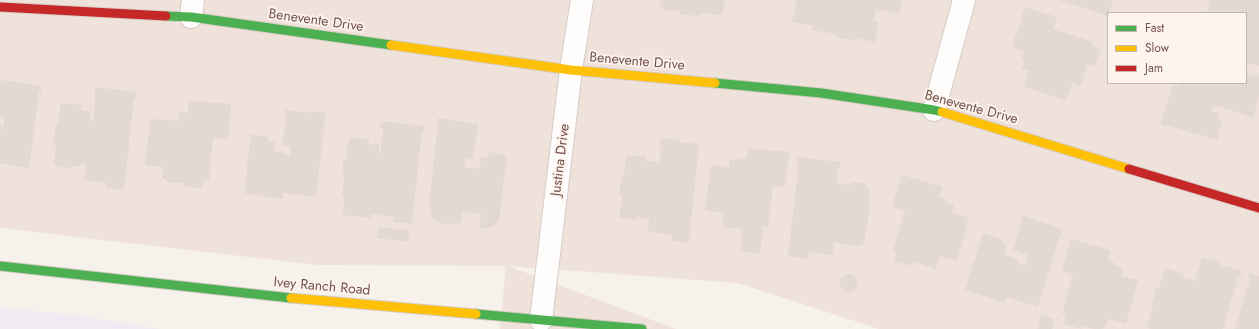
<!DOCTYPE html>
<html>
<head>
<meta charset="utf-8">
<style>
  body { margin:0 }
  #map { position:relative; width:1259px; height:329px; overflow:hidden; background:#f7f1ec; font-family:Jost,sans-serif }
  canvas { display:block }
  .legend { position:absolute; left:1107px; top:12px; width:140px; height:72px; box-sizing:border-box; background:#fef4ee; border:1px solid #c7b4ae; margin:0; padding:5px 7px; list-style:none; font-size:12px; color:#74534d }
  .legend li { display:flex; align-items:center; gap:8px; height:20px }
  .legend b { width:20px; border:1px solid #c7b4ae }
</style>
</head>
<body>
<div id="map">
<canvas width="1259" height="329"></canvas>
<ul class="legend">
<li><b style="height:5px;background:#4caf50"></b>Fast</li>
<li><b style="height:5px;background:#ffc107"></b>Slow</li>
<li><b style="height:5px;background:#c62828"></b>Jam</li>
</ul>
</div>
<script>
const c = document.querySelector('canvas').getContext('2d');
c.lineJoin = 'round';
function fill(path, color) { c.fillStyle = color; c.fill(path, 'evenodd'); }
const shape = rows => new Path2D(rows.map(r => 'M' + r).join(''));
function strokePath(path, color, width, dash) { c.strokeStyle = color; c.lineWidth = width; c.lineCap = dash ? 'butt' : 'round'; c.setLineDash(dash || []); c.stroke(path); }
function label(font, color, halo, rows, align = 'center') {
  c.font = font + ' Jost,sans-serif'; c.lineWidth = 3.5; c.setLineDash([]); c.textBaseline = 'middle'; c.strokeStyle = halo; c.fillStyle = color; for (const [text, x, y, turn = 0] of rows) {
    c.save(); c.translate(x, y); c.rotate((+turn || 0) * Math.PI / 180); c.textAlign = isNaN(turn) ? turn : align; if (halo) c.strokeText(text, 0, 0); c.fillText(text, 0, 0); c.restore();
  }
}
const residential = shape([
  [0,0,1259,0,1259,329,879,329,738,283,508,266,676,329,500,329,506,266,317,265,0,228],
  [1108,13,1246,13,1246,83,1108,83]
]);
const education = shape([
  [0,308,76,315,160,329,0,329]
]);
const building = shape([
  [661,0,725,0,723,14,721,13,721,15,699,13,698,16,680,14,680,11,664,10,665,7,660,7],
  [797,0,902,0,899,14,876,9,874,21,879,22,875,42,854,38,854,41,835,37,836,34,812,30,813,26,792,22],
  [1058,0,1113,0,1109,13,1108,13,1108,16],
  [1210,0,1259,0,1259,66,1246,63,1246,13,1203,13,1203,11,1207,12],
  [1025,7,1057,17,1053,29,1093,42,1092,45,1101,48,1095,67,1087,64,1081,86,1072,83,1066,101,1024,87,1029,71,1021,69,1024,62,1021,60,1024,51,1012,47],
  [1246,74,1258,77,1259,74,1259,96,1253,118,1246,116,1247,115,1213,105,1212,111,1220,114,1218,121,1222,122,1217,140,1161,124,1172,86,1178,87,1179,83,1246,83],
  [0,80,41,86,41,93,39,92,29,168,0,163,0,125,2,126,1,129,3,129,4,117,0,116],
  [95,87,136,92,136,98,134,98,124,190,106,188,107,183,83,180,83,175,85,175,86,164,80,163,80,166,72,166,72,168,57,166,57,164,54,163,56,145,53,145,56,123,58,123,61,103,81,105,81,110,91,111,90,121,94,121],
  [189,101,231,104,228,139,213,137,209,180,204,180,202,188,183,187,183,183,166,182,166,179,162,179,163,167,145,165,150,119,179,121,180,112,187,113,188,111],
  [285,110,308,113,309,111,327,113,326,119,325,119,316,197,283,193,283,199,244,193,251,134,269,137,268,141,276,142,275,152,285,153,285,155,290,155,291,146,283,145,286,116,284,116],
  [438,118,479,124,478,130,477,130,473,159,466,158,465,167,480,169,481,157,488,158,489,152,507,155,499,220,496,224,489,228,479,228,481,214,462,212,461,221,458,223,449,224,442,224,433,218,430,207,431,202,429,202,438,125,437,125],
  [381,121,424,126,424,132,422,131,412,224,393,222,393,217,371,214,371,218,343,215,344,197,342,197,344,175,342,175,343,160,346,160,348,141,350,141,351,137,369,140,369,144,379,145,379,155,380,155,383,128,380,128],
  [660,138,679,140,679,142,699,144,689,243,672,241,672,235,648,232,649,219,636,217,636,220,619,218,622,195,619,194,621,176,624,176,626,155,646,157,646,161,660,162,661,146,659,145],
  [748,148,789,152,785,187,773,185,768,227,763,226,760,254,740,251,743,229,723,227,723,221,722,221,723,213,705,210,711,165,729,168,730,160,737,161,738,158,746,159],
  [798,157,840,162,840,168,838,168,836,183,851,185,851,182,867,184,866,188,869,188,868,205,870,205,864,245,860,245,860,247,834,242,833,255,809,252,808,259,788,256,799,164,797,163],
  [902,175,943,187,939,197,946,199,945,203,954,205,952,213,969,218,957,261,940,256,936,269,914,262,913,266,894,261,896,252,893,251,905,211,892,207],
  [1023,216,1062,229,1038,307,1007,297,1005,303,965,290,983,233,1002,239,1001,243,1007,245,1004,255,1019,260,1018,263,1025,266,1028,255,1013,250],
  [378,227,409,230,408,242,377,238],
  [1071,239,1110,250,1108,260,1114,262,1113,265,1123,268,1121,276,1138,280,1126,324,1108,319,1106,327,1104,327,1103,329,1094,329,1082,326,1082,329,1064,324,1066,315,1062,314,1073,274,1062,271],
  [1202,257,1221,262,1220,265,1242,271,1240,277,1238,277,1223,329,1150,329,1147,327,1153,307,1151,306,1157,287,1159,288,1165,268,1184,274,1183,278,1195,281],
  [1249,273,1259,276,1259,329,1235,329,1250,279,1248,278],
  '840 283a9 9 0 1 1 18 0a9 9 0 1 1-18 0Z',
  [1041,315,1055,319,1052,329,1037,329]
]);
const street = shape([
  [191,17,193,0],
  [934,110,964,0],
  [541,320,571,70,582,0]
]);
const fast = shape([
  [166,16,191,17,391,45],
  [715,83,821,93,934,110,942,112],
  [0,266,291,298],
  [476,314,642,329]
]);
const slow = shape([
  [391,45,571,70,715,83],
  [942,112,1129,169],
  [291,298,476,314]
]);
const jam = shape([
  [0,7,166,16],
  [1129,169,1259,208]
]);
const streetNames = [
  ["Benevente Drive",316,21,8],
  ["Benevente Drive",637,62,5],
  ["Benevente Drive",971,108,15],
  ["Justina Drive",561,160,-83],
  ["Ivey Ranch Road",322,287,5]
];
fill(residential, '#efe2da');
fill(education, '#f2eaf3');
fill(building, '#e3d8d4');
strokePath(street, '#d6ccc9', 24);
strokePath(fast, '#d6ccc8', 11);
strokePath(slow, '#d6ccc8', 11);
strokePath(jam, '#d6ccc8', 11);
strokePath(street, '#fefdfc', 22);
strokePath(fast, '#4caf50', 9);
strokePath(slow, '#ffc107', 9);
strokePath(jam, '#c62828', 9);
label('14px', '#74534d', '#fef4ee', streetNames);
</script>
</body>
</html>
